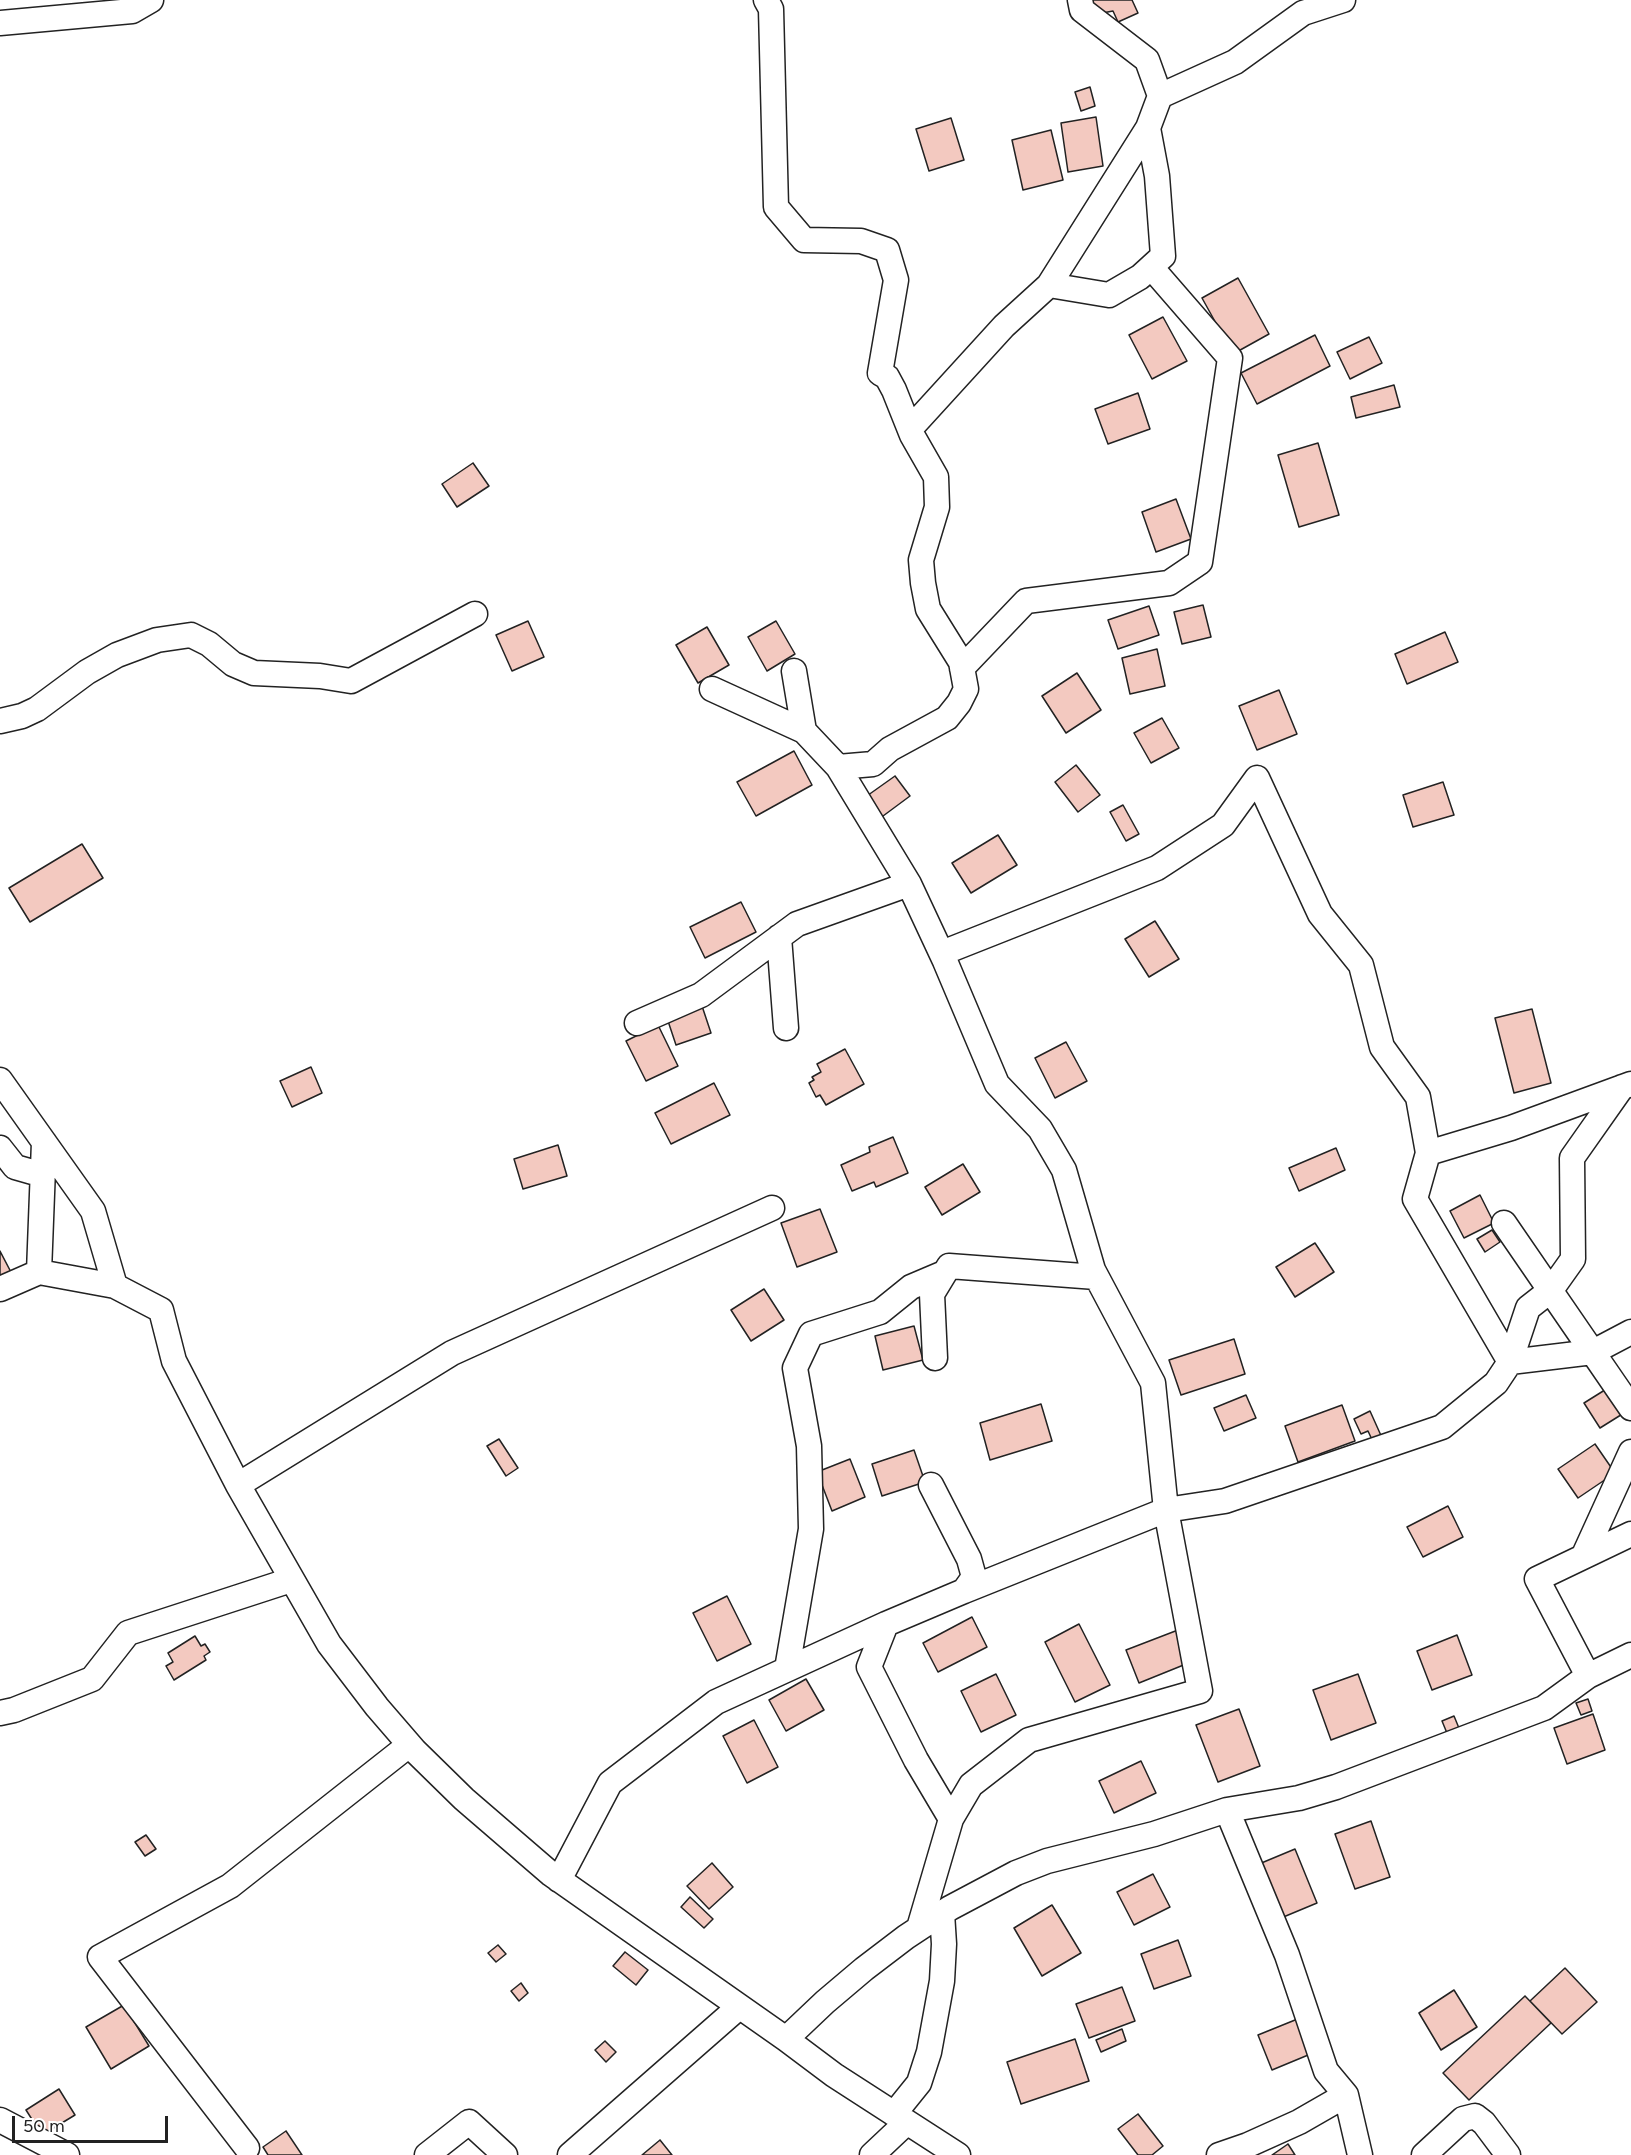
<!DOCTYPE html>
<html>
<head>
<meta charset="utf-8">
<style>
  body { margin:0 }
  #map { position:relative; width:1631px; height:2155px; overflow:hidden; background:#fff; font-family:Figtree,sans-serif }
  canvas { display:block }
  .scale { position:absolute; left:12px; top:2116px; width:156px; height:27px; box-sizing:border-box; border:3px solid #222; border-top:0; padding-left:8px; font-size:18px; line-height:21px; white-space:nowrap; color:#222; -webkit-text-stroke:4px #fff; paint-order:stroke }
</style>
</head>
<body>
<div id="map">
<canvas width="1631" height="2155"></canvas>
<div class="scale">50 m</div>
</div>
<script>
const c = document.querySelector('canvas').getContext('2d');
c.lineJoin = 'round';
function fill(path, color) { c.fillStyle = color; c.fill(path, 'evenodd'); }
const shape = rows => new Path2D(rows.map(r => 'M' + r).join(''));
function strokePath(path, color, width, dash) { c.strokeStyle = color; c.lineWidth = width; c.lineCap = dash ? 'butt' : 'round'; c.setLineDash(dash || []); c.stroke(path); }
const building = shape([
  [1090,0,1132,0,1138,13,1118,22,1113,11,1097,14,1090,0],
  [1090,87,1095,106,1081,111,1075,92,1090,87],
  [1096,117,1103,166,1068,172,1061,123,1096,117],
  [951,118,964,160,929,171,916,129,951,118],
  [1051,130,1063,180,1023,190,1012,140,1051,130],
  [1238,278,1269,334,1233,354,1202,298,1238,278],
  [1163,317,1187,361,1152,379,1129,335,1163,317],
  [1315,335,1330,366,1257,404,1241,373,1315,335],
  [1369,337,1382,363,1350,379,1337,352,1369,337],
  [1394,385,1400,407,1356,418,1351,397,1394,385],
  [1138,393,1150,429,1108,444,1095,409,1138,393],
  [1318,443,1339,515,1299,527,1278,455,1318,443],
  [473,463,489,486,457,507,442,484,473,463],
  [1176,499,1191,539,1156,552,1142,512,1176,499],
  [1203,605,1211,637,1182,644,1174,612,1203,605],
  [1149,606,1159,635,1118,649,1108,620,1149,606],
  [528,621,544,657,512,671,496,635,528,621],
  [776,621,795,654,767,671,748,637,776,621],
  [707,627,729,665,698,683,676,645,707,627],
  [1445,632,1458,662,1407,684,1395,654,1445,632],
  [1157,649,1165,686,1130,694,1122,658,1157,649],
  [1077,673,1101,710,1066,733,1042,696,1077,673],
  [1279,690,1297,734,1257,750,1239,706,1279,690],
  [1162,718,1179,748,1151,763,1134,733,1162,718],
  [794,751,812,785,756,816,737,782,794,751],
  [1076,765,1100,795,1078,812,1055,782,1076,765],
  [895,776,910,796,879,819,864,798,895,776],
  [1443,782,1454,815,1413,827,1403,795,1443,782],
  [1123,805,1139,834,1126,841,1110,812,1123,805],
  [998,835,1017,865,971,893,952,863,998,835],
  [82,844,103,878,30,922,9,888,82,844],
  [741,902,756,932,705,958,690,927,741,902],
  [1155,921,1179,959,1149,977,1125,939,1155,921],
  [702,1006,711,1033,676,1045,667,1018,702,1006],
  [1532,1009,1551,1083,1514,1093,1495,1018,1532,1009],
  [658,1025,678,1066,646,1081,626,1041,658,1025],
  [1066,1042,1087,1081,1055,1098,1035,1058,1066,1042],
  [845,1049,864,1084,826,1105,820,1095,816,1097,809,1083,814,1080,812,1077,821,1072,817,1064,845,1049],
  [311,1067,322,1093,292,1107,280,1081,311,1067],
  [714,1083,730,1115,671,1144,655,1113,714,1083],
  [893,1137,908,1173,876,1187,874,1182,852,1191,841,1165,870,1152,869,1147,893,1137],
  [558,1145,567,1176,523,1189,514,1159,558,1145],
  [1336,1148,1345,1170,1299,1191,1289,1168,1336,1148],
  [963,1164,980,1192,942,1215,925,1187,963,1164],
  [1480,1195,1494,1223,1464,1238,1450,1211,1480,1195],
  [820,1209,837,1252,797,1267,781,1223,820,1209],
  [1492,1230,1500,1242,1485,1252,1477,1239,1492,1230],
  [1315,1243,1334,1272,1295,1297,1276,1267,1315,1243],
  [0,1251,13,1276,0,1283,0,1251],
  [764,1289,784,1320,751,1341,731,1310,764,1289],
  [914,1326,923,1360,883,1370,875,1336,914,1326],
  [1234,1339,1245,1374,1181,1395,1169,1360,1234,1339],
  [1608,1388,1624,1413,1600,1428,1584,1403,1608,1388],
  [1246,1395,1256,1418,1224,1431,1214,1408,1246,1395],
  [1041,1404,1052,1441,990,1460,980,1423,1041,1404],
  [1342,1405,1355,1441,1298,1462,1285,1426,1342,1405],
  [1370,1411,1383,1440,1374,1444,1368,1431,1361,1434,1354,1419,1370,1411],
  [499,1439,518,1468,506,1476,487,1446,499,1439],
  [1595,1444,1615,1473,1578,1498,1558,1469,1595,1444],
  [914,1450,925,1482,882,1496,872,1464,914,1450],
  [850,1459,865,1497,832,1511,817,1472,850,1459],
  [1448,1506,1463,1537,1423,1557,1407,1527,1448,1506],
  [727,1596,751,1644,717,1661,693,1613,727,1596],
  [972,1617,987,1647,938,1672,923,1643,972,1617],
  [1079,1624,1110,1685,1075,1702,1045,1642,1079,1624],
  [1178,1630,1191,1662,1139,1683,1126,1650,1178,1630],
  [1457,1635,1472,1675,1432,1690,1417,1651,1457,1635],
  [195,1636,201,1646,205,1644,210,1652,204,1656,206,1660,174,1680,166,1666,173,1662,168,1653,195,1636],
  [996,1674,1016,1715,981,1732,961,1691,996,1674],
  [1358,1674,1376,1723,1331,1740,1313,1690,1358,1674],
  [806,1679,824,1710,786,1731,769,1700,806,1679],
  [1588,1699,1592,1711,1581,1715,1576,1703,1588,1699],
  [1239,1709,1260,1766,1218,1782,1196,1725,1239,1709],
  [1593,1714,1605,1750,1567,1764,1554,1728,1593,1714],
  [1454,1716,1461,1733,1449,1738,1442,1721,1454,1716],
  [754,1720,778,1767,747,1783,723,1736,754,1720],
  [1141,1761,1156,1793,1114,1813,1099,1781,1141,1761],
  [1371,1821,1390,1877,1355,1889,1335,1834,1371,1821],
  [146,1835,156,1849,145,1856,135,1842,146,1835],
  [1295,1849,1317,1903,1281,1918,1259,1864,1295,1849],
  [712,1863,733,1887,709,1909,687,1886,712,1863],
  [1153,1874,1170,1907,1134,1925,1117,1892,1153,1874],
  [690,1897,713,1919,704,1928,681,1907,690,1897],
  [1052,1905,1081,1953,1042,1976,1014,1928,1052,1905],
  [1178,1940,1191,1976,1154,1989,1141,1954,1178,1940],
  [498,1945,506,1954,496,1962,488,1953,498,1945],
  [625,1952,648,1970,636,1985,613,1966,625,1952],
  [1565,1968,1597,2002,1562,2034,1530,2001,1565,1968],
  [521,1983,528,1993,519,2001,511,1991,521,1983],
  [1122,1987,1135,2021,1089,2038,1076,2004,1122,1987],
  [1454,1990,1477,2027,1441,2050,1419,2013,1454,1990],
  [1525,1996,1551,2023,1469,2100,1443,2073,1525,1996],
  [124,2005,149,2046,111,2069,86,2027,124,2005],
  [1300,2018,1313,2053,1272,2070,1258,2035,1300,2018],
  [1122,2029,1126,2041,1101,2052,1096,2040,1122,2029],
  [1075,2039,1089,2081,1021,2104,1007,2062,1075,2039],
  [605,2041,616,2052,606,2062,595,2050,605,2041],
  [59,2089,75,2115,42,2135,26,2110,59,2089],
  [1138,2114,1163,2146,1152,2155,1138,2155,1118,2129,1138,2114],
  [286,2131,302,2155,268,2155,263,2147,286,2131],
  [660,2140,672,2155,642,2155,660,2140],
  [1288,2144,1295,2155,1272,2155,1288,2144]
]);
const minor = shape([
  [766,0,771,9,776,207,804,240,861,241,887,250,896,280,880,373,887,377,894,390,912,435,936,477,937,507,921,560,923,583,928,609,961,662,966,689,959,703,947,718,890,749,873,764,838,767,909,884,945,961,997,1084,1040,1129,1064,1170,1093,1270,1153,1383,1166,1510,1200,1691,1029,1740,971,1785,951,1819],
  [1080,0,1082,10,1147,60,1160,96],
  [0,23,132,11,151,0],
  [1049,285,1148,128],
  [910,429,1004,326,1049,285,1109,295,1140,277,1163,256,1157,176,1148,128,1160,96,1235,62,1303,13,1343,0],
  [962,668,1026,601,1169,583,1200,562,1230,358,1151,267],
  [794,671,804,731],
  [712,689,804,731,838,767],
  [0,721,22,716,37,709,87,672,117,655,157,640,191,635,209,644,233,664,254,673,320,676,351,681,475,614],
  [779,937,786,1028],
  [942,953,1157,868,1223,825,1257,778,1320,914,1361,965,1382,1047,1418,1097,1428,1153],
  [637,1023,701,995,797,924,909,884],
  [0,1080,93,1211,115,1286,161,1310,174,1361,238,1485,329,1644,377,1707,415,1751,464,1799,551,1874,786,2039,834,2075,958,2155],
  [44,1142,39,1272,115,1286],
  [0,1148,15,1167,43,1175],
  [1504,1223,1631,1408],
  [0,1289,39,1272],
  [935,1358,932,1294,949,1266,1096,1277],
  [1510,1362,1415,1199,1428,1153,1511,1128,1631,1084],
  [1510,1362,1528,1308,1551,1290,1573,1259,1572,1158,1622,1087],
  [238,1485,452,1353,772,1208],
  [1584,1555,1631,1452],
  [964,1591,1166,1510,1225,1501,1442,1427,1496,1383,1510,1362,1593,1352,1631,1332],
  [787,1669,811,1529,809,1446,795,1368,811,1334,880,1312,911,1287,944,1273],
  [1588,1676,1631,1655],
  [0,1713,14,1710,92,1679,128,1633,291,1580],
  [1227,1810,1287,1955,1326,2071,1346,2095,1360,2155],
  [559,1880,610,1783,716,1702,886,1624],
  [919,1928,951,1819,916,1760,869,1667,886,1624,964,1591,974,1577,969,1559,931,1485],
  [786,2039,825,2002,864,1969,906,1937,950,1908,1016,1873,1047,1861,1154,1834,1227,1810,1299,1798,1336,1787,1544,1708,1588,1676,1537,1579,1631,1534],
  [894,2114,919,2083,929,2052,942,1981,944,1944,942,1913],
  [0,2120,67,2155],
  [247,2148,100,1957,230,1886,409,1745],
  [427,2155,469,2122,505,2155],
  [570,2155,739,2007],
  [872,2155,906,2123],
  [1219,2155,1248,2145,1299,2122,1346,2095],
  [1424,2155,1463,2119,1475,2116,1484,2123,1508,2155]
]);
fill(building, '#f3c9c0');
strokePath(building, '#222', 1.5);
strokePath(minor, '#222', 27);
strokePath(minor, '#fff', 24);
</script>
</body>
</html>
